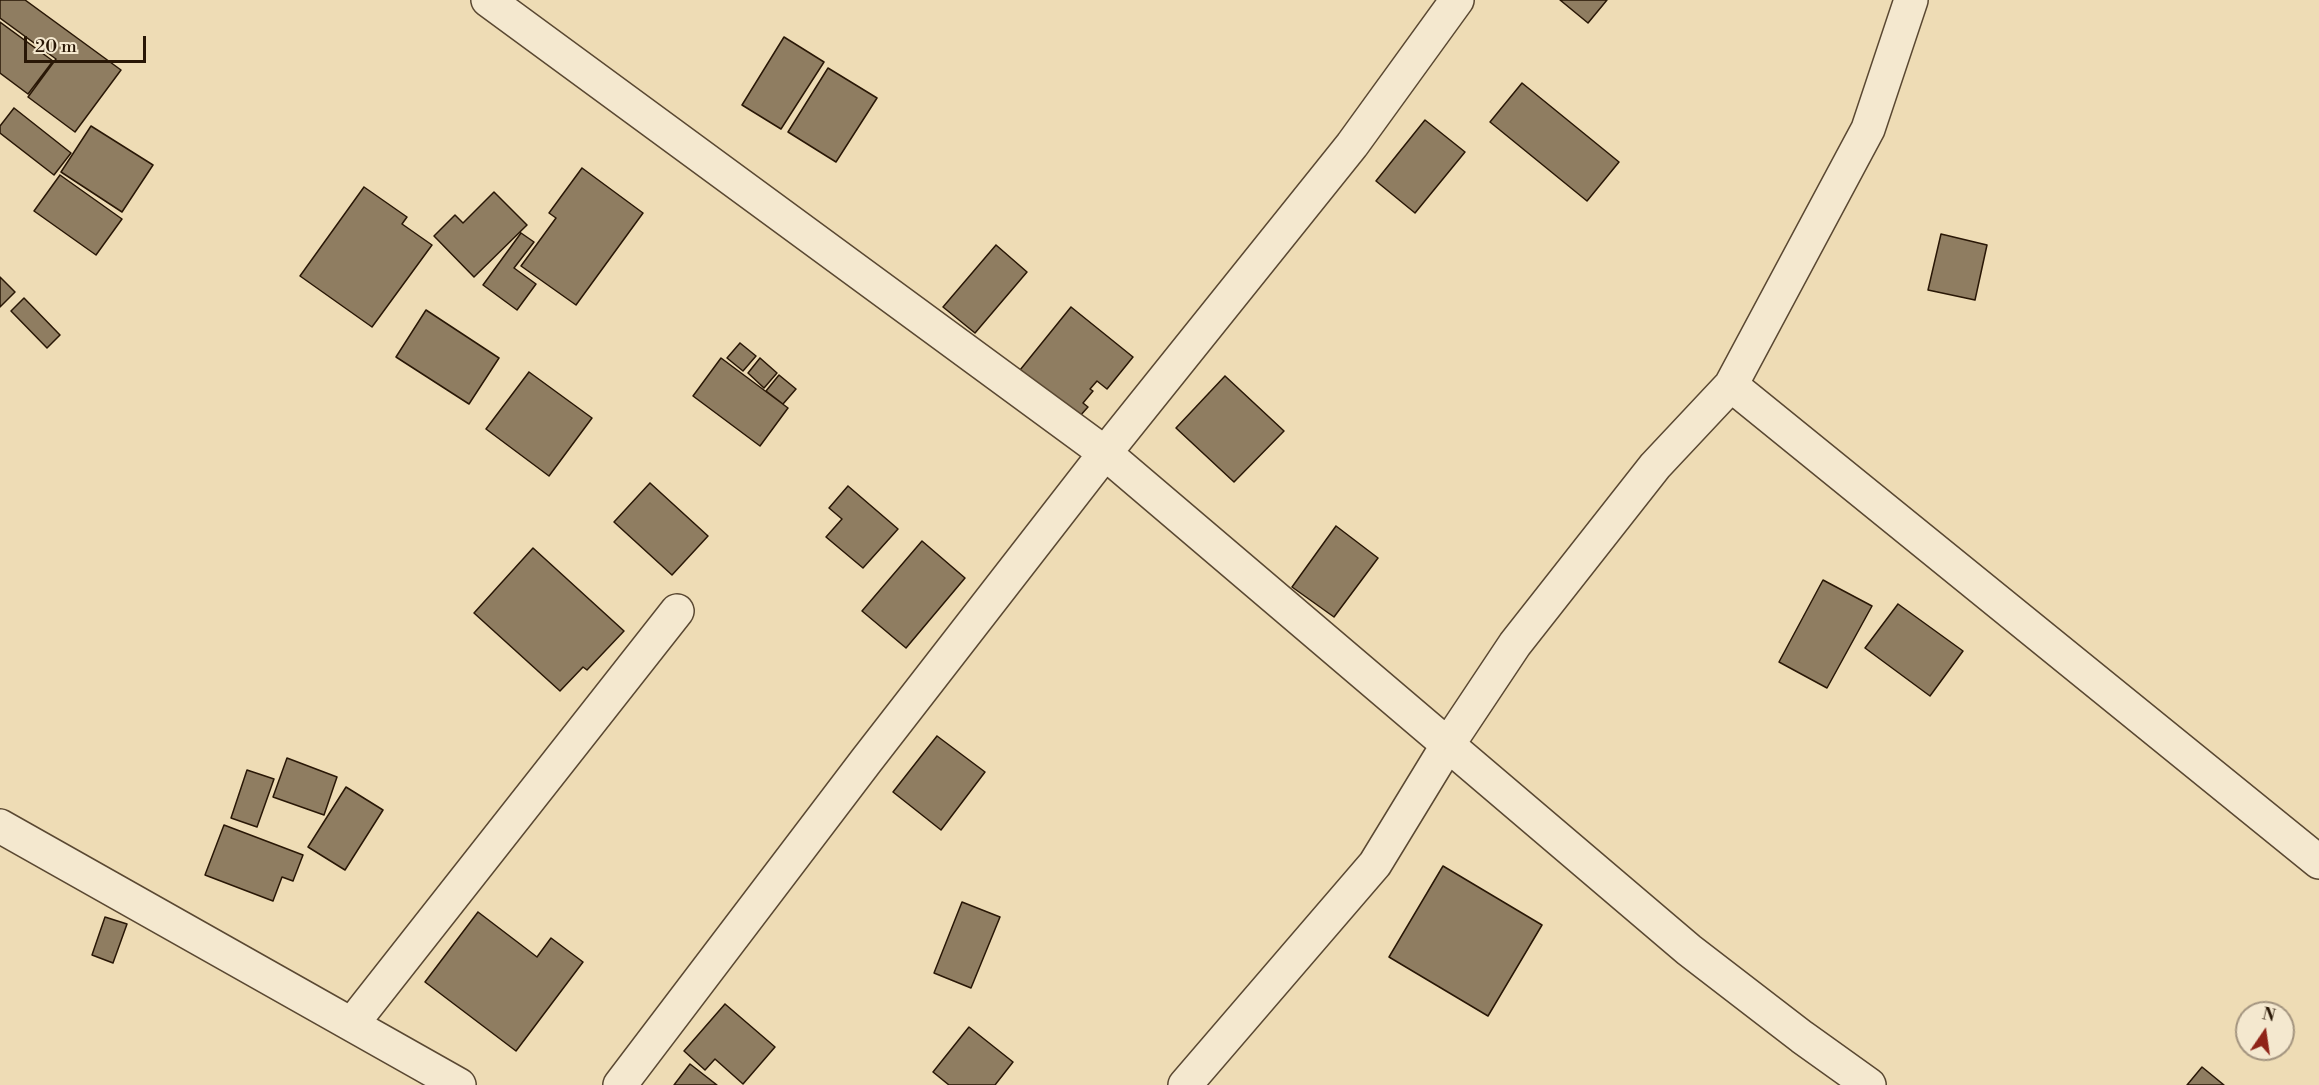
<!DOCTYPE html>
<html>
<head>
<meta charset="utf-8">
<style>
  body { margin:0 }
  #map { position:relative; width:2319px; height:1085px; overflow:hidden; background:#eedcb5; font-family:"Libre Bodoni",serif }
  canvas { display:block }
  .north { position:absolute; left:2235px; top:1001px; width:60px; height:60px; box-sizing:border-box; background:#f4e8cf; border:2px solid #a3947f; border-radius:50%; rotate:13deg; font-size:16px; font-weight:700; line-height:24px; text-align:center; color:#291706 }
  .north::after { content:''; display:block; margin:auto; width:21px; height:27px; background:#8f2418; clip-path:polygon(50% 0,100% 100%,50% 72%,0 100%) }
  .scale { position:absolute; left:24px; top:36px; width:122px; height:27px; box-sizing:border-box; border:3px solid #291706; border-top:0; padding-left:8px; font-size:18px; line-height:21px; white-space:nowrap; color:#291706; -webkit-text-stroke:4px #f4e8cf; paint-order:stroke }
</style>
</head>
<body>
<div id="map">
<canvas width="2319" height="1085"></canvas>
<div class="north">N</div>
<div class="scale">20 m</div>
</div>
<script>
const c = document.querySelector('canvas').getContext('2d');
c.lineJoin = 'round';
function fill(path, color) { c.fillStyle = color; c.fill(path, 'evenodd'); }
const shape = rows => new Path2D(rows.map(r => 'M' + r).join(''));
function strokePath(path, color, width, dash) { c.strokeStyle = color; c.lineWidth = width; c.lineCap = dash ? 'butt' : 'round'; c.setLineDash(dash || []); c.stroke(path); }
const building = shape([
  [0,0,25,0,121,70,75,132,28,97,56,59,0,18,0,0],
  [1560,0,1607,0,1588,23,1560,0],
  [0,22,53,61,28,94,0,73,0,22],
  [784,37,824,62,781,129,742,105,784,37],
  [828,68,877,98,836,162,788,132,828,68],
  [1522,83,1619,162,1587,201,1490,122,1522,83],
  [14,108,71,153,54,175,0,133,0,126,14,108],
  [1425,120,1465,152,1415,213,1376,181,1425,120],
  [91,126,153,165,122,212,61,172,91,126],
  [582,168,643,213,576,305,521,266,556,218,549,213,582,168],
  [60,175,122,219,96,255,34,211,60,175],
  [364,187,407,217,402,224,432,245,372,327,300,276,364,187],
  [494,192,527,225,474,277,434,236,455,215,463,223,494,192],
  [521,233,534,242,514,268,536,284,517,310,483,285,521,233],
  [1941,234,1987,245,1975,300,1928,290,1941,234],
  [996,245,1027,272,975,333,943,307,996,245],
  [0,277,15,292,0,307,0,277],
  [24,298,60,335,47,348,11,311,24,298],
  [1071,307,1133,357,1107,389,1097,381,1090,389,1093,391,1083,403,1088,407,1079,417,1020,370,1071,307],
  [426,310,499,358,469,404,396,357,426,310],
  [740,343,756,356,743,371,727,358,740,343],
  [721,358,788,408,760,446,693,396,721,358],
  [760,358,777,373,764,388,748,373,760,358],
  [529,372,592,418,549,476,486,429,529,372],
  [779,375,796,389,783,404,766,391,779,375],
  [1225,376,1284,431,1234,482,1176,428,1225,376],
  [650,483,708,536,672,575,614,522,650,483],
  [848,486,898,529,863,568,826,537,842,519,829,508,848,486],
  [1336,526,1378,558,1334,617,1292,587,1336,526],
  [922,541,965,578,906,648,862,611,922,541],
  [533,548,624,631,587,670,583,667,560,691,474,613,533,548],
  [1823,580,1872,606,1827,688,1779,662,1823,580],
  [1898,604,1963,651,1930,696,1865,648,1898,604],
  [937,736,985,772,941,830,893,792,937,736],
  [287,758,337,777,324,815,273,797,287,758],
  [247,770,274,779,257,827,231,818,247,770],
  [346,787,383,810,345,870,308,847,346,787],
  [224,825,303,855,293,881,282,877,273,901,205,875,224,825],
  [1443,866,1542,925,1488,1016,1389,957,1443,866],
  [962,902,1000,917,971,988,934,973,962,902],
  [478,912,537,957,551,938,583,962,516,1051,425,982,478,912],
  [105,917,127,924,113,963,92,955,105,917],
  [725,1004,775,1047,743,1084,715,1059,705,1070,684,1051,725,1004],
  [969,1027,1013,1062,995,1085,949,1085,933,1072,969,1027],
  [690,1064,717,1085,674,1085,690,1064],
  [2202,1067,2224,1085,2187,1085,2202,1067]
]);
const minor = shape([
  [488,0,1105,453,1689,950,1802,1037,1869,1085],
  [1731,385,2319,862],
  [0,826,459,1085],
  [352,1024,677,611],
  [620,1085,866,761,1105,453,1352,145,1457,0],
  [1185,1085,1375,864,1447,746,1515,644,1655,466,1731,385,1868,129,1911,0]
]);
fill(building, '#8f7d61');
strokePath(building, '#291706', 1.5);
strokePath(minor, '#5a4832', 36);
strokePath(minor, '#f4e8cf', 33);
</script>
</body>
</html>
